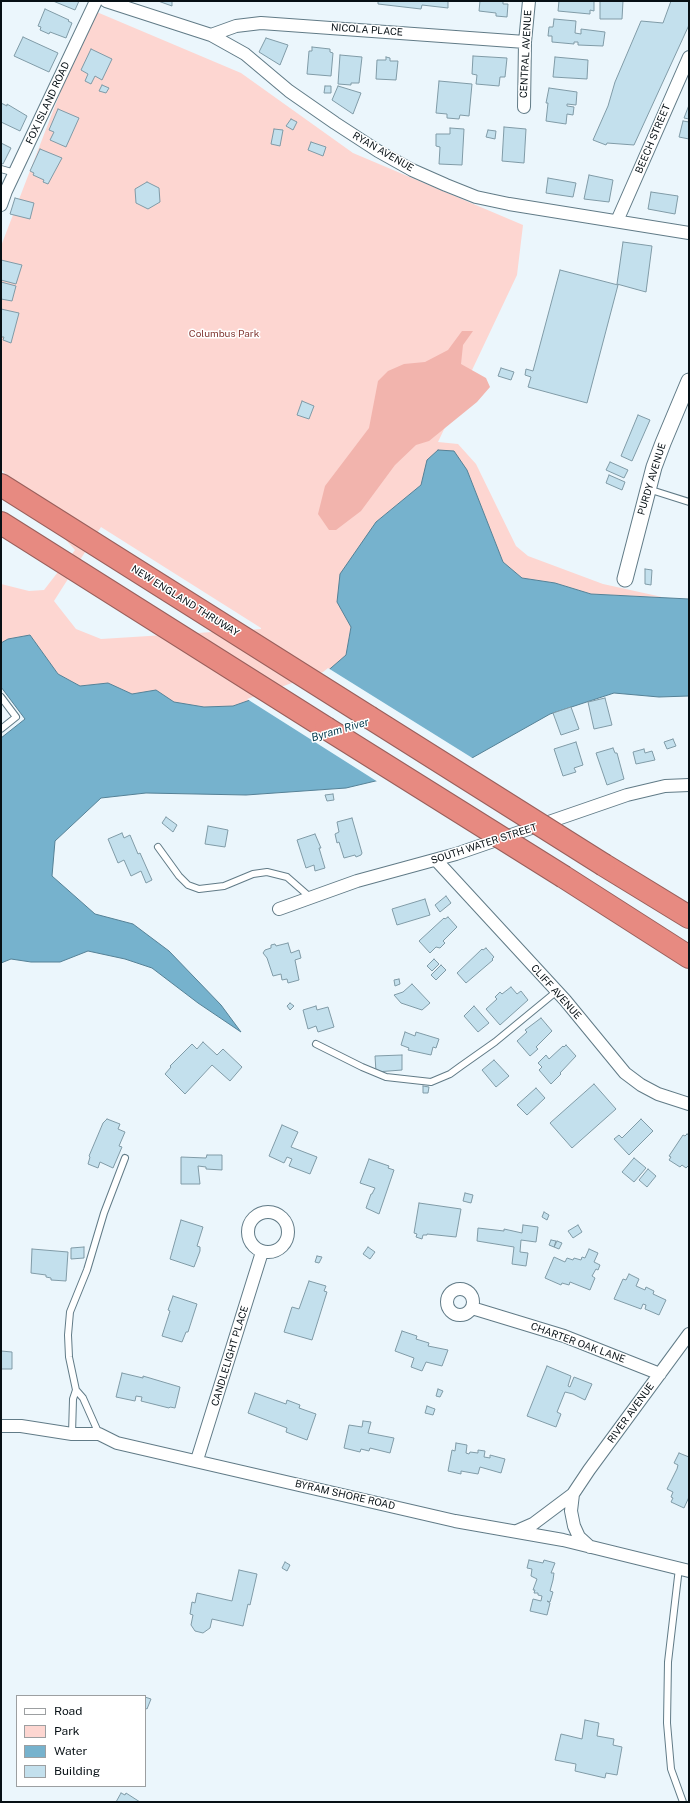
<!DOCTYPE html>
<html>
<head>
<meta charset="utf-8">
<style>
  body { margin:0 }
  #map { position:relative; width:690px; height:1803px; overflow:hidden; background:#ebf6fc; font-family:"Public Sans",sans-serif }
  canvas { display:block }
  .frame { position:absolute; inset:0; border:2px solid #071015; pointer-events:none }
  .legend { position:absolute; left:16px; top:1695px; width:130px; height:92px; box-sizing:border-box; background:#fff; border:1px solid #9c9fa1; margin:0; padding:5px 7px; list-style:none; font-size:12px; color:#071015 }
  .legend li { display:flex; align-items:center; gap:8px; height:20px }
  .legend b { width:20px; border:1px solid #9c9fa1 }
</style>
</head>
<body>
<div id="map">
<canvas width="690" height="1803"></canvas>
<div class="frame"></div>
<ul class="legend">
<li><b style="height:5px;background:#fff"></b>Road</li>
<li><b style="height:11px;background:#fdd6d1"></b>Park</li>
<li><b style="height:11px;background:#76b2cd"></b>Water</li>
<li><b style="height:11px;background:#c3e0ed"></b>Building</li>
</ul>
</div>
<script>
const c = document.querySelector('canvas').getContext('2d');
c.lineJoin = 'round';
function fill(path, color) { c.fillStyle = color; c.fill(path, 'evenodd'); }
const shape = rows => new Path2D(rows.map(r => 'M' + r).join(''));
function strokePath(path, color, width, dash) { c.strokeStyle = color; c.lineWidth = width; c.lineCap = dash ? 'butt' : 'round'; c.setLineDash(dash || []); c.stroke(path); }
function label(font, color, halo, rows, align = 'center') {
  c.font = font + ' "Public Sans",sans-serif'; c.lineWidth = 3; c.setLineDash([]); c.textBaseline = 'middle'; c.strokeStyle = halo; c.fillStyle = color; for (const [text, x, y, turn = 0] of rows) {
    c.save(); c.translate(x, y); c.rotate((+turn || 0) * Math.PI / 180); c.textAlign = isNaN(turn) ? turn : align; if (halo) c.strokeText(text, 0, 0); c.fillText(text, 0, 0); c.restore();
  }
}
const green = shape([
  [92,10,241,73,353,153,523,225,517,275,438,442,458,444,476,464,516,546,528,556,603,584,662,597,591,594,555,583,522,578,503,562,467,470,432,456,421,485,376,522,337,602,351,626,346,655,324,674,233,706,204,707,174,702,156,690,132,694,108,683,80,686,58,674,30,635,8,639,1,643,1,584,29,591,44,590,75,550,1,469,1,246],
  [101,527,261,628,261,629,101,639,76,629,54,601]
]);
const forest = shape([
  [462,331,473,331,463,345,461,364,486,378,490,387,477,402,429,441,416,445,395,465,361,511,336,530,329,530,318,514,325,486,369,428,378,381,388,371,404,364,425,362,448,350]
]);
const water = shape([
  [438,450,454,451,467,470,503,562,522,578,555,583,591,594,689,599,689,696,659,697,614,693,550,714,472,758,346,788,246,795,146,793,101,798,55,841,52,876,95,914,133,924,169,951,221,1005,241,1032,198,1003,152,968,125,959,88,951,60,962,31,962,11,959,1,963,1,738,25,719,1,687,1,643,8,639,30,635,58,674,80,686,108,683,132,694,156,690,174,702,204,707,233,706,324,674,346,655,351,627,337,602,340,574,376,522,421,485,427,460,438,450]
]);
const pier = shape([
  [328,668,474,759,378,782,247,699,323,672]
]);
const building = shape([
  [53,1,79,1,75,10,53,1],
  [158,1,172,1,172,6,158,1],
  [378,1,448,1,448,8,422,5,421,9,378,4,378,1],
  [480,1,503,1,503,4,508,4,507,17,496,16,496,13,479,11,480,1],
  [559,1,594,1,594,11,590,10,590,14,558,11,559,1],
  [600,1,623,1,622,19,600,19,600,1],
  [671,1,689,1,689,25,634,145,607,143,606,145,593,140,608,106,615,82,641,21,663,23,671,1],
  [45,9,69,20,68,21,72,23,66,38,50,32,49,34,40,30,41,27,38,26,45,9],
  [554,19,576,21,575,33,581,34,581,29,605,32,603,46,578,45,578,42,574,42,574,44,552,42,552,36,548,36,549,27,553,27,554,19],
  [23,37,58,53,49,72,14,56,23,37],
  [266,38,288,45,280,65,259,52,266,38],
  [312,47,330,49,330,52,333,53,331,76,307,74,309,51,312,51,312,47],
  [91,49,112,59,102,80,95,76,91,84,85,81,88,74,81,70,91,49],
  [340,55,362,57,359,83,351,83,351,85,338,84,340,55],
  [473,56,507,58,505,77,500,77,499,86,476,84,477,75,472,74,473,56],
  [386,57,390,58,390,61,398,61,396,80,376,79,377,60,386,60,386,57],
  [555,57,588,60,587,79,553,77,555,57],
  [439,81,472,84,469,116,460,115,459,119,447,118,447,114,436,113,439,81],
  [102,85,109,88,106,93,99,91,102,85],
  [325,86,331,86,331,93,324,93,325,86],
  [338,86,361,93,353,114,332,100,338,86],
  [549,88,577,92,576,105,567,104,567,106,574,107,573,115,567,114,566,124,546,121,548,103,546,103,549,88],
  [1,103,7,106,7,104,27,116,20,131,1,122,1,103],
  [689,105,689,119,684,118,689,105],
  [58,109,79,118,66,147,50,140,54,132,49,130,58,109],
  [291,119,297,122,293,130,286,126,291,119],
  [683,121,689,122,689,139,679,137,683,121],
  [504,127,526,129,524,163,502,161,504,127],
  [450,128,464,129,462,165,439,164,440,147,436,146,436,134,450,134,450,128],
  [274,129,283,130,280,146,271,144,274,129],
  [488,130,496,131,495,139,486,137,488,130],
  [311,142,326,147,323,156,308,150,311,142],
  [1,143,11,148,3,164,1,163,1,143],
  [40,149,62,158,48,184,43,182,44,180,33,175,34,173,30,171,40,149],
  [589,175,613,180,609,202,584,199,589,175],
  [548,178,576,183,573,197,546,193,548,178],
  [147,182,159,188,160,202,148,209,136,203,135,189,147,182],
  [651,192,678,196,675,214,648,209,651,192],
  [15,198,34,203,30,219,10,214,15,198],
  [623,242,652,246,646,292,617,284,623,242],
  [1,260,22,265,16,284,1,280,1,260],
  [560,270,618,285,587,403,528,387,531,377,525,375,526,369,533,371,560,270],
  [1,282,16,286,12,301,1,299,1,282],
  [1,309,19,313,11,343,3,340,4,337,1,337,1,309],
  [501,368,514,372,511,380,498,376,501,368],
  [302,401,314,406,309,419,297,415,302,401],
  [638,415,650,420,632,461,621,456,638,415],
  [610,462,628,470,624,478,606,470,610,462],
  [609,475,625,482,622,490,606,483,609,475],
  [645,569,652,570,651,585,645,584,645,569],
  [605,698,612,725,594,729,588,702,605,698],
  [571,707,579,729,561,735,553,713,571,707],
  [673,739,676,746,667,749,664,742,673,739],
  [576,742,583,765,574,768,576,772,563,776,554,749,576,742],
  [613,748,615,753,617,753,624,779,607,785,596,753,613,748],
  [644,749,645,753,652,751,655,760,636,764,633,752,644,749],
  [333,794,334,800,327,801,325,795,333,794],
  [166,817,177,825,173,832,162,823,166,817],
  [352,818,362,853,361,855,356,857,355,855,344,858,339,842,337,843,335,834,339,832,337,822,352,818],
  [208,826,228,830,225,847,205,844,208,826],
  [122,833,124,838,130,835,138,854,140,853,152,880,146,883,141,871,131,876,124,860,118,863,108,839,122,833],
  [315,834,321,848,319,848,325,868,315,871,314,865,306,868,297,840,315,834],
  [446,896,451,903,440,912,435,905,446,896],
  [425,899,430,915,397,925,392,909,425,899],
  [448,917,457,927,443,941,445,943,440,948,436,947,430,953,419,941,444,918,445,919,448,917],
  [288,943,291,953,299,950,301,958,295,960,299,980,288,983,287,979,282,980,281,974,273,976,267,958,263,953,265,950,271,948,271,945,275,944,276,946,288,943],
  [486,948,494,957,492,959,493,960,466,983,457,973,482,949,483,950,486,948],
  [434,959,439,964,432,971,427,966,434,959],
  [441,965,446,970,436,980,431,975,441,965],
  [399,979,400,984,395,986,394,980,399,979],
  [412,984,430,1003,422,1010,401,1003,394,995,403,992,412,984],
  [511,987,517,994,521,991,528,1000,500,1025,486,1009,497,999,495,997,500,992,502,994,511,987],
  [290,1003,294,1006,290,1010,287,1006,290,1003],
  [316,1006,317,1010,328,1007,334,1027,318,1032,316,1026,308,1029,303,1010,316,1006],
  [474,1006,489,1023,478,1032,464,1016,474,1006],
  [541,1018,552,1031,536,1047,538,1049,530,1056,517,1041,527,1032,525,1030,541,1018],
  [405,1032,415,1036,416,1032,439,1039,436,1048,433,1047,431,1055,408,1050,409,1048,401,1045,405,1032],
  [203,1042,217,1055,223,1049,242,1067,230,1081,212,1065,185,1094,165,1074,171,1067,170,1066,192,1044,197,1049,203,1042],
  [566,1045,576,1056,560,1073,561,1074,551,1084,539,1070,542,1067,538,1063,546,1055,549,1059,563,1046,564,1047,566,1045],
  [402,1055,402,1070,376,1072,375,1056,402,1055],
  [494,1060,509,1076,496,1087,482,1070,494,1060],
  [594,1084,616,1109,572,1148,550,1123,594,1084],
  [423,1086,429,1087,428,1093,423,1093,423,1086],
  [536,1088,545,1098,527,1115,517,1105,536,1088],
  [107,1119,120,1124,118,1129,125,1132,119,1146,122,1147,113,1168,100,1162,98,1168,88,1164,90,1157,89,1156,103,1123,107,1119],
  [641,1119,653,1131,629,1155,614,1139,619,1135,622,1138,641,1119],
  [282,1125,298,1132,291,1147,317,1157,310,1174,289,1166,292,1159,287,1157,284,1163,269,1156,282,1125],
  [687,1134,689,1135,689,1165,686,1168,682,1165,680,1167,669,1160,671,1157,669,1156,683,1135,685,1136,687,1134],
  [207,1155,222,1155,222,1170,206,1169,206,1167,198,1166,200,1184,181,1184,181,1157,206,1158,207,1155],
  [634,1158,646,1168,634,1182,622,1172,634,1158],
  [369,1159,389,1166,388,1168,394,1170,379,1214,366,1208,371,1194,372,1194,375,1188,360,1183,369,1159],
  [648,1169,656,1176,647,1187,639,1180,648,1169],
  [465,1193,473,1195,471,1203,463,1201,465,1193],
  [419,1203,461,1209,456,1237,427,1234,427,1235,423,1235,422,1239,416,1237,417,1234,414,1233,419,1203],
  [544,1212,549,1215,547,1220,542,1217,544,1212],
  [181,1220,203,1227,197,1246,200,1247,200,1251,194,1267,170,1259,181,1220],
  [523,1225,538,1227,536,1242,521,1240,520,1252,528,1253,526,1266,512,1264,514,1247,477,1241,478,1228,504,1231,504,1229,522,1233,523,1225],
  [578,1225,582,1232,573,1238,568,1231,578,1225],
  [551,1240,556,1241,554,1247,549,1245,551,1240],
  [557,1241,562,1243,559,1249,554,1247,557,1241],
  [84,1247,84,1258,71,1259,71,1248,84,1247],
  [368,1247,375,1252,370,1259,363,1254,368,1247],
  [32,1249,68,1252,66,1281,51,1280,51,1278,46,1277,46,1275,31,1273,32,1249],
  [589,1249,598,1253,594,1262,600,1265,598,1270,596,1269,592,1276,595,1278,590,1290,570,1282,569,1285,562,1283,561,1285,545,1278,554,1257,565,1262,567,1258,573,1260,574,1258,581,1260,582,1257,585,1258,589,1249],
  [317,1256,322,1257,319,1263,315,1262,317,1256],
  [629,1274,639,1279,636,1286,645,1290,646,1287,654,1291,653,1294,666,1300,659,1315,645,1309,646,1305,643,1304,641,1309,614,1299,623,1279,626,1280,629,1274],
  [309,1281,326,1286,324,1291,327,1292,312,1340,284,1332,292,1307,299,1309,309,1281],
  [173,1296,197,1304,188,1332,186,1332,182,1342,162,1336,170,1311,168,1310,173,1296],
  [402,1331,417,1336,416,1339,429,1343,428,1346,448,1350,442,1366,426,1362,422,1371,411,1367,414,1358,395,1351,402,1331],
  [1,1351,12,1352,12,1369,1,1369,1,1351],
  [547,1366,571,1376,568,1386,570,1387,574,1377,592,1384,585,1400,573,1394,565,1392,557,1412,561,1414,556,1427,527,1416,547,1366],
  [122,1373,143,1378,143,1376,180,1387,175,1408,170,1407,169,1408,141,1401,142,1397,136,1396,135,1401,116,1397,122,1373],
  [438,1389,443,1391,440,1397,436,1396,438,1389],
  [255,1393,286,1404,287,1400,300,1405,299,1408,316,1414,307,1440,286,1432,287,1428,248,1413,255,1393],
  [427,1406,435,1409,433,1415,425,1413,427,1406],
  [363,1421,371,1422,368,1433,394,1438,390,1453,370,1448,369,1451,361,1449,360,1452,344,1448,349,1425,362,1427,363,1421],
  [456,1443,467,1445,466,1453,469,1454,470,1452,478,1453,478,1450,485,1451,484,1457,490,1458,490,1455,505,1459,501,1473,480,1467,478,1474,461,1471,461,1474,448,1471,452,1450,455,1451,456,1443],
  [679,1453,689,1457,689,1497,684,1508,671,1502,673,1498,671,1497,673,1492,667,1489,677,1469,678,1465,674,1463,679,1453],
  [529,1560,543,1563,544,1560,555,1563,551,1573,554,1573,553,1580,550,1591,553,1592,550,1602,547,1601,550,1603,547,1615,530,1611,533,1599,541,1601,542,1596,538,1595,538,1593,534,1593,535,1590,533,1590,537,1579,531,1576,532,1569,527,1568,529,1560],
  [285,1562,290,1565,287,1571,282,1568,285,1562],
  [239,1570,257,1574,250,1605,248,1604,243,1626,212,1619,210,1628,203,1633,195,1631,191,1625,193,1615,190,1614,192,1602,195,1603,197,1593,232,1601,239,1570],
  [145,1697,151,1699,147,1709,145,1708,145,1697],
  [585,1720,599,1723,597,1736,614,1739,613,1745,622,1747,617,1775,606,1773,605,1778,575,1771,576,1764,555,1760,561,1734,582,1739,585,1720],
  [121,1793,125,1795,126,1793,140,1802,116,1802,121,1793]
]);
const service = shape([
  [1,169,15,173],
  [648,489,689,502],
  [1,697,16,717,1,729],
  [158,847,179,876,188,885,199,889,224,886,253,874,267,872,287,877,311,898],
  [316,1044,362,1067,386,1077,431,1082,450,1074,461,1066,495,1042,557,991],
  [76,1390,69,1357,68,1335,70,1312,87,1270,104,1213,125,1158],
  [72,1434,73,1399,76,1390,83,1398,99,1434],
  [679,1568,668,1662,667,1723,671,1769,683,1802]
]);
const minor = shape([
  [106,1,211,35,245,54,289,91,335,123,378,151,412,170,446,185,476,197,509,204,689,233],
  [211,35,236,26,261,23,525,42],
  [524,107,525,42,529,1],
  [1,205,6,191,96,1],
  [617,221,689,57],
  [436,860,565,1000,625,1073,641,1085,658,1094,689,1104],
  [279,909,357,881,456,854,627,795,665,786,689,785],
  '248 1232a20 20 0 1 1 40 0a20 20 0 1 1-40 0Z',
  '447 1302a13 13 0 1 1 26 0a13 13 0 1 1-26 0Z',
  [472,1308,564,1336,660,1374],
  [1,1426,21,1426,72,1434,99,1434,117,1443,455,1521,563,1540,689,1571],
  [197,1460,262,1252],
  [517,1531,533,1524,573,1494],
  [590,1547,579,1537,574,1526,571,1511,573,1494,589,1470,689,1334]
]);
const tertiary = shape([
  [625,579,654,467,663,443,689,381]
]);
const motorway = shape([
  [1,485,369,717],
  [1,523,326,728],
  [604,865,689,917],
  [564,877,689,957]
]);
const motorwayBridge = shape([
  [369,717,604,865],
  [326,728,564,877]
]);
const streetNames = [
  ["NICOLA PLACE",367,30,4],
  ["CENTRAL AVENUE",526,54,-87],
  ["FOX ISLAND ROAD",48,103,-65],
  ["BEECH STREET",653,139,-67],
  ["RYAN AVENUE",383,152,30],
  ["PURDY AVENUE",652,479,-73],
  ["NEW ENGLAND THRUWAY",185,601,32],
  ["SOUTH WATER STREET",484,844,-18],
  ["CLIFF AVENUE",556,992,48],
  ["CHARTER OAK LANE",578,1343,20],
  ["CANDLELIGHT PLACE",230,1356,-73],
  ["RIVER AVENUE",631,1413,-54],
  ["BYRAM SHORE ROAD",345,1495,13]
];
const parkNames = [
  ["Columbus Park",224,334]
];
const waterNames = [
  ["Byram River",340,730,-16]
];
fill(green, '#fdd6d1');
fill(forest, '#f2b4ad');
fill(water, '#76b2cd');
strokePath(water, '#558196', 1);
fill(pier, '#ebf6fc');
fill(building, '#c3e0ed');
strokePath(building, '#809ba7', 1);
strokePath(service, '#617b87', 8);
strokePath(minor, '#617b87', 14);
strokePath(tertiary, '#617b87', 17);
strokePath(motorway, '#995f5b', 24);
strokePath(service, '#fff', 6);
strokePath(minor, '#fff', 12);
strokePath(tertiary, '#fff', 15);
strokePath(motorway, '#e78a81', 22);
strokePath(motorwayBridge, '#995f5b', 24, []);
strokePath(motorwayBridge, '#e78a81', 22);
label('10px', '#071015', '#fff', streetNames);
label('10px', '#823833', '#fff', parkNames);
label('italic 11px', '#0a4053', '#fff', waterNames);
</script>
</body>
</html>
